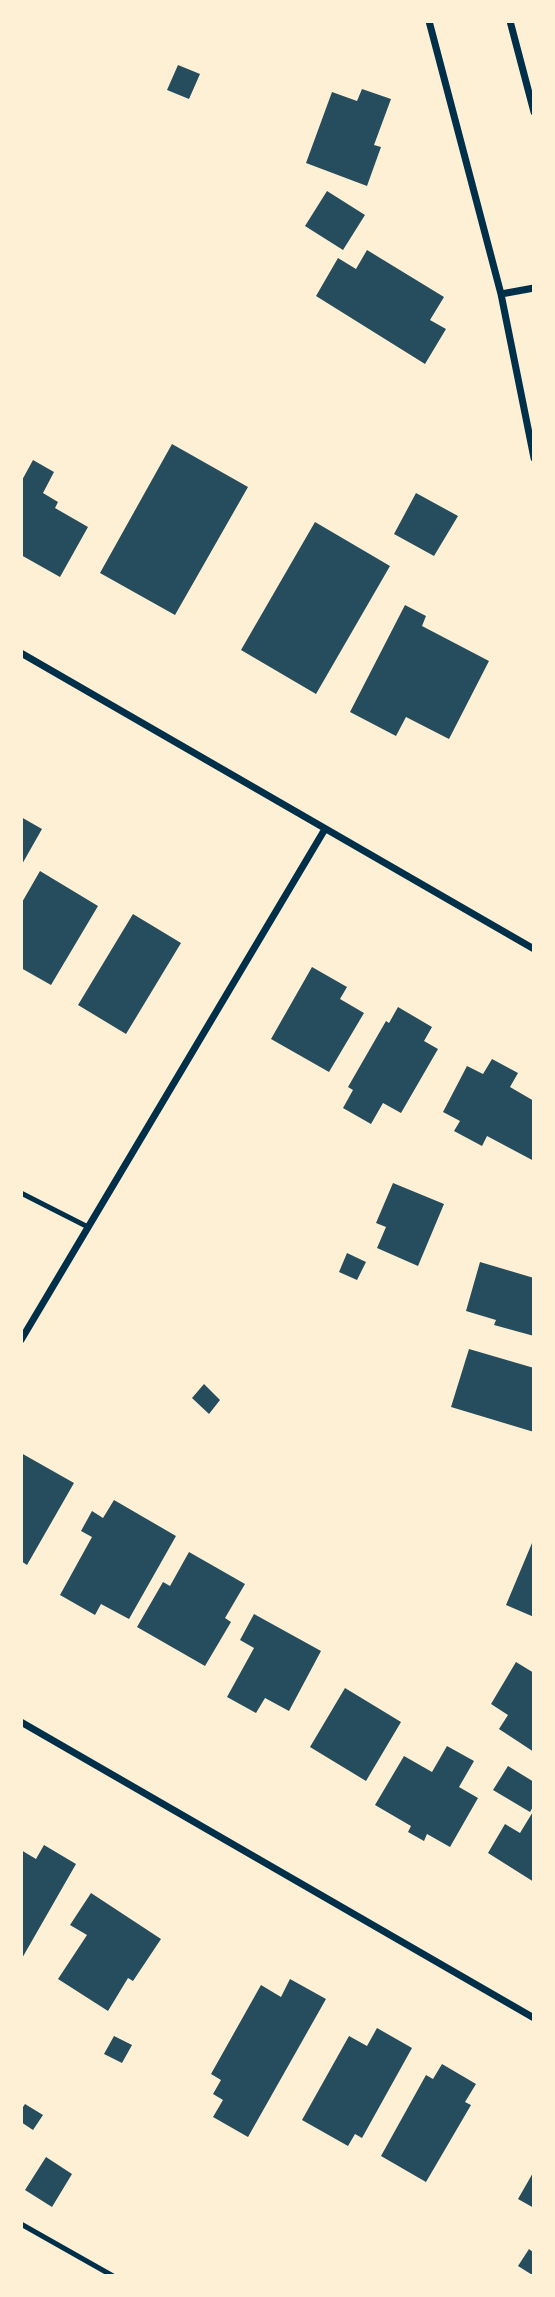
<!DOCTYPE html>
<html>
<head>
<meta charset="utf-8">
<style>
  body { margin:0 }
  #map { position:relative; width:555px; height:2297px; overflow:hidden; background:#fdf0d5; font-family:"Zilla Slab",serif }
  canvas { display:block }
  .frame { position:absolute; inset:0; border:23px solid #fdf0d5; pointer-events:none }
</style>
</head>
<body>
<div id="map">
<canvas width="555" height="2297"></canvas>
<div class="frame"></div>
</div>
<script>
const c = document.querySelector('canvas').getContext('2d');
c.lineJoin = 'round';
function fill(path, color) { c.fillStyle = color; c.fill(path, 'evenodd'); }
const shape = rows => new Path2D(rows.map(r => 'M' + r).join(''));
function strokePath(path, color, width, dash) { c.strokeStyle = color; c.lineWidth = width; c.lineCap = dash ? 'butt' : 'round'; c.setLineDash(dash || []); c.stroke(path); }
const building = shape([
  [178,65,200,74,189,99,167,90],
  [362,89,391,99,374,145,381,147,367,186,306,163,332,92,357,101],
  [327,191,365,215,343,250,305,226],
  [367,250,444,297,430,320,446,329,425,364,316,296,338,258,356,269],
  [172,444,248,487,175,615,100,573],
  [33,460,54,472,43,493,58,502,55,508,88,527,60,577,21,555,21,482],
  [416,493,458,516,434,556,394,534],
  [315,522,390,566,316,694,241,650],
  [405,605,426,616,422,626,489,661,449,739,406,717,396,736,350,712],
  [21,817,42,829,21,866],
  [40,871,98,906,51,985,21,968,21,904],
  [133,914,181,943,126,1034,78,1005],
  [312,967,347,987,340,999,364,1013,329,1072,271,1039],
  [398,1007,432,1027,424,1041,438,1049,401,1113,383,1103,371,1124,343,1108,353,1090,348,1087,386,1021,389,1023],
  [492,1059,518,1073,510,1087,534,1101,534,1161,487,1136,482,1146,454,1131,460,1121,443,1112,467,1066,483,1074],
  [393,1183,444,1204,418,1266,377,1248,386,1227,376,1223],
  [347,1253,366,1262,357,1280,339,1272],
  [480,1262,534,1278,534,1336,494,1325,496,1320,466,1311],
  [469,1349,534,1368,534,1432,451,1407],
  [204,1384,220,1400,209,1414,192,1398],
  [21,1453,74,1483,27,1565,21,1561],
  [114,1500,176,1536,129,1619,101,1604,95,1615,60,1595,92,1537,81,1531,92,1511,103,1518],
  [532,1543,534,1544,534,1617,506,1605],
  [189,1552,245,1584,225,1618,231,1622,205,1666,137,1627,163,1582,170,1586],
  [254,1614,321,1651,289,1711,265,1698,256,1713,227,1697,254,1648,240,1640],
  [516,1662,534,1673,534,1752,499,1729,508,1715,491,1704],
  [345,1688,401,1722,366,1781,310,1747],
  [447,1746,474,1761,459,1787,478,1798,450,1847,427,1834,424,1841,408,1832,411,1826,375,1805,404,1756,432,1772],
  [508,1766,534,1782,534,1805,530,1812,493,1790],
  [534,1810,534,1882,488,1853,505,1824,520,1833],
  [44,1845,76,1864,21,1960,21,1850,36,1859],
  [91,1893,161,1939,133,1981,128,1978,108,2011,58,1979,87,1935,70,1925],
  [290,1979,326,1999,248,2137,213,2117,223,2100,213,2094,221,2080,211,2074,261,1985,281,1997],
  [377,2028,412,2048,362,2138,355,2134,348,2146,302,2120,349,2036,367,2046],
  [114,2036,132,2045,122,2063,104,2054],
  [442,2064,476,2084,465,2102,471,2105,426,2182,381,2156,426,2075,433,2079],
  [25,2104,43,2115,33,2130,21,2122,21,2110],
  [46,2157,72,2174,52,2207,25,2190],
  [534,2171,534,2208,518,2199],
  [529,2249,534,2253,534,2276,518,2266]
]);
const service = shape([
  [21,1193,88,1227],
  [21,2224,113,2276]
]);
const minor = shape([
  [429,21,501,294,534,458],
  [510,21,534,112],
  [501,294,534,288],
  [21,653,534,949],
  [21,1340,325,829],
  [21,1722,534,2018]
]);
fill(building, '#264d5e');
strokePath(service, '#003049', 5);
strokePath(minor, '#003049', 7);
</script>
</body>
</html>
